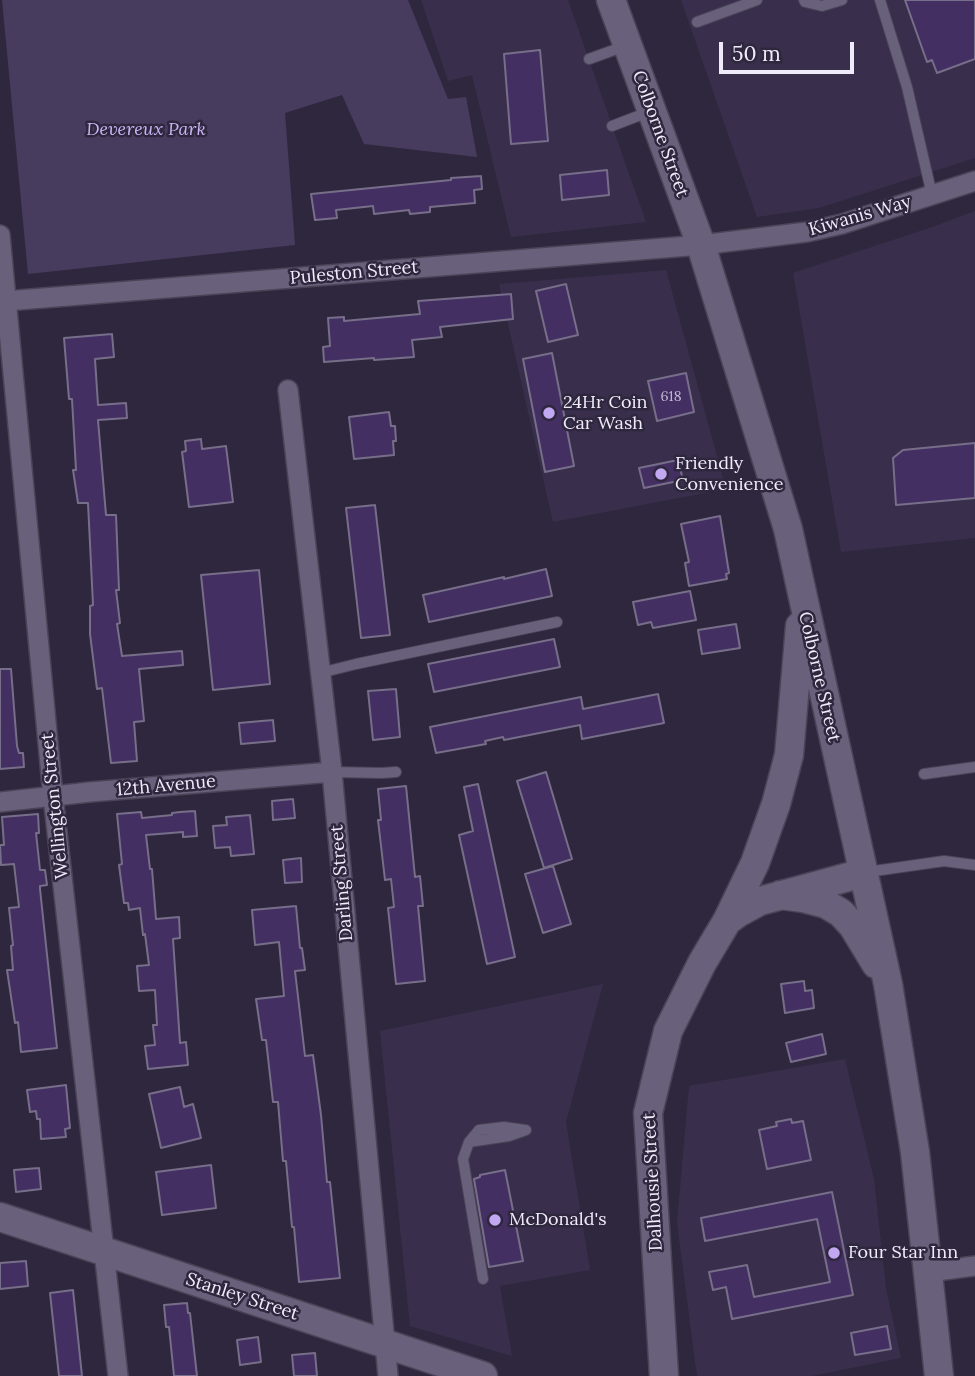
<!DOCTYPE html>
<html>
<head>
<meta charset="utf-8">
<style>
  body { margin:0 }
  #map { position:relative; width:975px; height:1376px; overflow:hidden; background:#2f273e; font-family:Lora,serif }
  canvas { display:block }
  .scale { position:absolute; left:719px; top:42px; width:135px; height:32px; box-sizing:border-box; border:4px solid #efebfa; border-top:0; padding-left:9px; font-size:21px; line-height:24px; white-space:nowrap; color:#efebfa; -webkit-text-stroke:5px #2f273e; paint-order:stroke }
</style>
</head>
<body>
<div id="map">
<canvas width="975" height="1376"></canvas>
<div class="scale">50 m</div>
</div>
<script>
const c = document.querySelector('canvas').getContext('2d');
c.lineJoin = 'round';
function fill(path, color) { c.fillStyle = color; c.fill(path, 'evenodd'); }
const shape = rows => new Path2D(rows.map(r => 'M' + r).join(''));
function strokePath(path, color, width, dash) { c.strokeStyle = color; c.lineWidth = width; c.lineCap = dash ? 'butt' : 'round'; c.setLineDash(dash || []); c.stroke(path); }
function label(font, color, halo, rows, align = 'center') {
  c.font = font + ' Lora,serif'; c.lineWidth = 5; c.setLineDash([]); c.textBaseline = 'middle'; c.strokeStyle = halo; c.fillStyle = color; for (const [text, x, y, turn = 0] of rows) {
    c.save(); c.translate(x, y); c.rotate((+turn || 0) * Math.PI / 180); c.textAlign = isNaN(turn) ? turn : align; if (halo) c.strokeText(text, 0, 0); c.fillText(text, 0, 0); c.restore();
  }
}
const built = shape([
  [421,0,568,0,646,222,511,237,472,75,448,81],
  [681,0,975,0,975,158,819,208,757,217],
  [975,211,975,538,841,552,793,273,935,226],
  [666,270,726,489,553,522,499,284],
  [603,984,566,1122,590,1270,500,1286,512,1356,410,1326,380,1031],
  [845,1059,874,1179,886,1288,901,1358,812,1376,697,1376,677,1223,689,1086]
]);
const green = shape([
  [2,0,408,0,448,99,466,97,477,157,364,144,342,95,285,113,295,245,28,274]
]);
const building = shape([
  [905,0,975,0,975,59,937,73,932,60,927,62,905,0],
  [540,50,548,141,511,144,504,54,540,50],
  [607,170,609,195,562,200,560,175,607,170],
  [481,176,482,189,474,190,475,203,430,207,430,212,410,214,409,210,374,214,373,206,336,210,337,218,315,220,311,194,451,180,451,178,481,176],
  [566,284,578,335,548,342,536,291,566,284],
  [511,294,513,319,440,327,442,337,412,340,414,357,374,360,374,358,324,362,323,347,330,346,328,318,344,317,344,321,420,314,418,301,511,294],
  [112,334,114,357,95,359,98,405,126,403,127,418,98,420,106,515,116,515,119,590,116,590,120,623,117,624,122,656,182,651,183,665,139,669,144,721,134,722,137,761,111,763,102,688,97,689,90,634,90,606,93,605,88,503,78,503,73,470,76,470,72,399,69,399,64,338,112,334],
  [552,353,574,466,545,472,523,359,552,353],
  [686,373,694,412,657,421,648,381,686,373],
  [389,412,391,426,395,426,396,441,393,441,394,455,354,459,349,417,389,412],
  [201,439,202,449,226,446,233,502,189,507,182,452,186,451,185,441,201,439],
  [975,443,975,498,896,505,893,458,903,450,975,443],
  [678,460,683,480,644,488,639,468,678,460],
  [375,505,390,635,361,638,346,508,375,505],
  [720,516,729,573,726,574,727,579,689,586,685,563,689,562,681,524,720,516],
  [546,569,552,596,429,622,423,595,504,577,504,579,546,569],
  [259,570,270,684,213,690,201,575,259,570],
  [690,591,696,620,653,628,651,622,638,625,633,602,690,591],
  [736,624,740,648,702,654,698,630,736,624],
  [554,639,560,667,434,692,428,664,554,639],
  [0,669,11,669,17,746,19,753,23,753,24,767,0,769,0,669],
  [396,689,400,737,373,740,368,691,396,689],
  [658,694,664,723,582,739,580,725,504,740,503,737,485,741,486,744,436,753,430,727,581,697,583,709,658,694],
  [273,720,275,741,241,744,239,723,273,720],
  [546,772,572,859,544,868,517,781,546,772],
  [478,784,515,957,487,964,459,835,473,831,464,787,478,784],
  [406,786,415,877,420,876,423,906,418,906,425,981,396,984,388,908,394,907,391,879,385,880,378,820,381,820,378,789,406,786],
  [293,799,295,818,273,820,272,801,293,799],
  [195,811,197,836,183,837,183,832,146,835,150,869,152,869,156,919,179,917,180,938,173,939,180,1043,186,1042,188,1065,148,1069,145,1046,155,1045,153,1025,157,1025,155,990,139,991,137,966,149,965,145,934,143,935,140,908,129,910,128,903,124,903,119,865,122,864,117,814,141,812,142,818,172,815,172,813,180,812,195,811],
  [38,814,39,833,36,833,40,870,45,870,47,885,40,886,40,889,57,1048,21,1052,18,1022,15,1023,7,970,13,970,11,946,13,945,9,908,19,907,14,864,1,865,0,845,4,845,2,817,38,814],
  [250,815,254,854,231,856,230,847,215,848,213,826,227,825,226,817,250,815],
  [301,858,302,882,285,883,283,860,301,858],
  [553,866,571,924,543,933,525,874,553,866],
  [296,906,300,948,302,948,305,970,295,971,305,1056,313,1055,321,1115,327,1182,330,1182,340,1278,299,1282,294,1227,292,1227,286,1161,283,1161,278,1102,273,1102,266,1040,262,1040,256,999,284,996,279,942,255,945,252,910,296,906],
  [804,981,805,991,812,990,814,1008,785,1013,781,984,804,981],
  [822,1034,826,1054,791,1062,786,1043,822,1034],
  [66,1085,70,1128,65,1129,66,1137,41,1139,40,1119,37,1119,36,1111,30,1112,27,1090,66,1085],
  [180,1087,184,1107,193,1104,201,1138,161,1148,149,1094,180,1087],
  [791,1119,792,1123,803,1121,811,1160,767,1169,759,1130,777,1126,776,1122,791,1119],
  [211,1165,216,1208,162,1215,156,1172,211,1165],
  [39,1168,41,1189,16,1192,14,1170,39,1168],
  [505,1170,523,1261,489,1267,474,1179,480,1177,480,1175,505,1170],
  [832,1192,853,1295,732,1319,726,1287,713,1290,709,1272,747,1265,754,1297,830,1282,817,1219,705,1241,701,1218,832,1192],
  [26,1261,28,1286,0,1289,0,1263,26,1261],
  [73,1290,82,1376,59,1376,50,1293,73,1290],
  [187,1303,188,1313,190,1313,197,1376,174,1376,169,1327,166,1327,164,1305,187,1303],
  [887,1326,891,1349,855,1355,851,1333,887,1326],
  [258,1337,261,1362,240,1365,237,1340,258,1337],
  [315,1353,317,1376,294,1376,292,1355,315,1353]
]);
const lane = shape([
  [804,0,805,2,822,6,842,0],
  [880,0,907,87,932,195],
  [697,22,757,0],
  [589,59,625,46],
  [612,126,651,111],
  [320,673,356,664,557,622],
  [332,772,382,773,396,772],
  [924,774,975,767],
  [867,872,944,861,975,865],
  [469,1142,479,1130,504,1127,525,1130],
  [483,1279,463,1159,469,1142,509,1136,526,1130]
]);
const street = shape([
  [0,235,53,796,118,1376],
  [6,301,701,245,807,232,842,224,975,181],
  [288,390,332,772,388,1376],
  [0,802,90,792,332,772],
  [929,1272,975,1266]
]);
const secondary = shape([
  [611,0,701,245,788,529,888,984,915,1152,939,1376],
  [780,895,803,898,826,904,841,913,853,926,876,964],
  [727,921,738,913,760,901,863,873],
  [0,1217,483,1376],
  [664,1376,648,1113,668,1031,702,963,727,921,755,863,776,804,789,755,800,626]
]);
const markers = [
  [549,413,7,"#c2a8f3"],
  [661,474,7,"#c2a8f3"],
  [495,1220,7,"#c2a8f3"],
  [834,1253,7,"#c2a8f3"]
];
const numberNames = [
  ["618",671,397]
];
const parkNames = [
  ["Devereux Park",146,130]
];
const streetNames = [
  ["Colborne Street",660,134,70],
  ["Kiwanis Way",860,216,-16],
  ["Puleston Street",354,273,-5],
  ["Colborne Street",819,677,77],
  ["12th Avenue",166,786,-5],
  ["Wellington Street",55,806,-96],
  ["Darling Street",342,883,-95],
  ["Dalhousie Street",653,1182,-93],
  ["Stanley Street",242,1297,18]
];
const poiNames = [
  ["24Hr Coin",563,403],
  ["Car Wash",563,424],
  ["Friendly",675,464],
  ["Convenience",675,485],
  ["McDonald's",509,1220],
  ["Four Star Inn",848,1253]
];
fill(built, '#392f4c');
fill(green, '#483c5e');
fill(building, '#432f62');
strokePath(building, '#776e89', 2);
strokePath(lane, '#4b4457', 12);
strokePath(street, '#4b4457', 22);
strokePath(secondary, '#4b4457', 31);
strokePath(lane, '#69607b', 10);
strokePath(street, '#69607b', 19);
strokePath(secondary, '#69607b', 28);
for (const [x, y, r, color] of markers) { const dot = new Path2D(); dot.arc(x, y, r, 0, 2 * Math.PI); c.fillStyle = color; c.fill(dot); strokePath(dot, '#2f273e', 2.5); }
label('14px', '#c4bcd4', null, numberNames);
label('italic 18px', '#c9b3f4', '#2f273e', parkNames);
label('18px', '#efebfa', '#2f273e', streetNames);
label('18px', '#efebfa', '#2f273e', poiNames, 'left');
</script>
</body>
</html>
